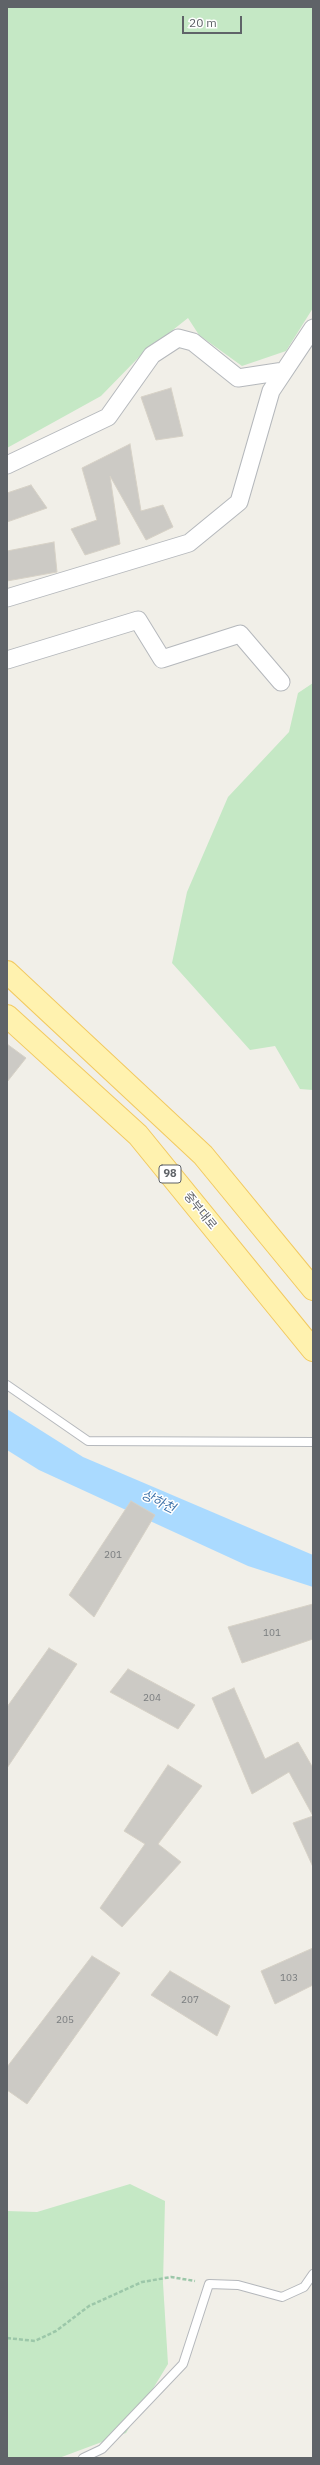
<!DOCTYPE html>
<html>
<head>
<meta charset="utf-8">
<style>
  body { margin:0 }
  #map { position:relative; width:320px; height:2465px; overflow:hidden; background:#f1efe8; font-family:"IBM Plex Sans",sans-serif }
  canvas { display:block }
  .frame { position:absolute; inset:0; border:8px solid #5f6368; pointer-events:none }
  .scale { position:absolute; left:182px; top:16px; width:60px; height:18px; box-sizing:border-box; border:2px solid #5f6368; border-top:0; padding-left:5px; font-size:12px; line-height:14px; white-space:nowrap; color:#5f6368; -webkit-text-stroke:3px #fff; paint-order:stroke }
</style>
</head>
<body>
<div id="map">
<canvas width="320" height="2465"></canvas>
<div class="frame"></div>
<div class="scale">20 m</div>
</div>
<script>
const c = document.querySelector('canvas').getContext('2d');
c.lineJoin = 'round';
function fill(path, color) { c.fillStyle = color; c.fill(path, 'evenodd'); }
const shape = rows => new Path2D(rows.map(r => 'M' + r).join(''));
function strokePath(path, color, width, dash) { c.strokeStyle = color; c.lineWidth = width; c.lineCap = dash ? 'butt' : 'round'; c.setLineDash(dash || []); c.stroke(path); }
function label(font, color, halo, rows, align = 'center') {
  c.font = font + ' "IBM Plex Sans","Noto Sans KR",sans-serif'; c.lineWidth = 3; c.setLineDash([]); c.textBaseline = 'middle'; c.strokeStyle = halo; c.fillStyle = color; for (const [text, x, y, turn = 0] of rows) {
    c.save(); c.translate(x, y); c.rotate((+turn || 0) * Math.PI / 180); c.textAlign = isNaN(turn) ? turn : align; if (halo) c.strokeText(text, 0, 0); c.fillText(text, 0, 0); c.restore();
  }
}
const green = shape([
  [7,7,313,7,313,308,286,351,242,366,199,335,188,318,140,356,101,396,7,448],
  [313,683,313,1090,300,1089,275,1046,250,1050,172,963,187,892,228,797,289,732,298,693],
  [130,2184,165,2201,163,2283,168,2364,126,2433,59,2458,7,2458,7,2211,37,2212]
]);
const water = shape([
  [7,1409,83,1457,313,1555,313,1587,248,1566,39,1470,7,1450]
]);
const building = shape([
  [171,388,183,436,156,440,141,397,171,388],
  [130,444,141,511,163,505,173,527,146,540,110,476,120,544,85,555,71,529,97,520,82,468,130,444],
  [31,485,47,508,7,522,7,493,31,485],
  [54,542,57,572,7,581,7,551,54,542],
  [7,1044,26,1058,7,1082,7,1044],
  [131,1501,155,1515,94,1617,69,1595,131,1501],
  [313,1604,313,1639,242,1663,228,1627,313,1604],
  [49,1648,77,1664,7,1768,7,1707,49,1648],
  [128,1669,195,1705,178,1729,110,1692,128,1669],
  [234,1688,265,1759,298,1742,313,1768,313,1867,293,1823,313,1816,289,1772,252,1794,212,1698,234,1688],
  [168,1765,202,1786,158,1844,181,1862,122,1927,100,1908,145,1844,124,1831,168,1765],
  [313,1948,313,1985,275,2004,261,1971,313,1948],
  [92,1956,120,1973,27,2104,7,2090,7,2067,92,1956],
  [170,1971,230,2006,217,2036,151,1995,170,1971]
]);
const path = shape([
  [7,2338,35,2341,56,2331,89,2306,142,2282,171,2277,195,2281]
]);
const service = shape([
  [7,1385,88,1441,313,1442],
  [83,2458,102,2449,183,2364,209,2284,238,2285,282,2297,304,2287,313,2274]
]);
const minor = shape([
  [7,465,108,417,152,355,178,338,193,342,238,378,284,371],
  [7,598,189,543,239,502,271,391,313,328],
  [7,660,138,620,162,659,240,634,281,682]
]);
const primary = shape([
  [7,972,203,1155,313,1289],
  [7,1016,138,1135,313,1350]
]);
const numberNames = [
  ["201",113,1555],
  ["101",272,1633],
  ["204",152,1698],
  ["103",289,1978],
  ["207",190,2000],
  ["205",65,2020]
];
const shields = [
  [170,1174,22]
];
const shieldNames = [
  ["98",170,1174]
];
const streetNames = [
  ["중부대로",200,1211,51]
];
const waterNames = [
  ["상하천",158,1502,26]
];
fill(green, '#c5e8c5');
fill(water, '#aadaff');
fill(building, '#cccac5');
strokePath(building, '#d6d1c6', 1);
strokePath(service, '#b5b8bc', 10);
strokePath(minor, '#b5b8bc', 19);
strokePath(primary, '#f2c960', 24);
strokePath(path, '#9cc7a9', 2.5, [4, 2]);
strokePath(service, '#fff', 8);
strokePath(minor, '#fff', 17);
strokePath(primary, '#fff2af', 22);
label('10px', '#7a7d7f', null, numberNames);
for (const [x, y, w] of shields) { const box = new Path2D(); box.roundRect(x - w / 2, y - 9, w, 18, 3); c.fillStyle = '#fff'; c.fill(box); strokePath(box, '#5f6368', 1); }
label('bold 11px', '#5f6368', null, shieldNames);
label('12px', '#5f6368', '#fff', streetNames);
label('italic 13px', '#4174aa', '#fff', waterNames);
</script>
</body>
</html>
